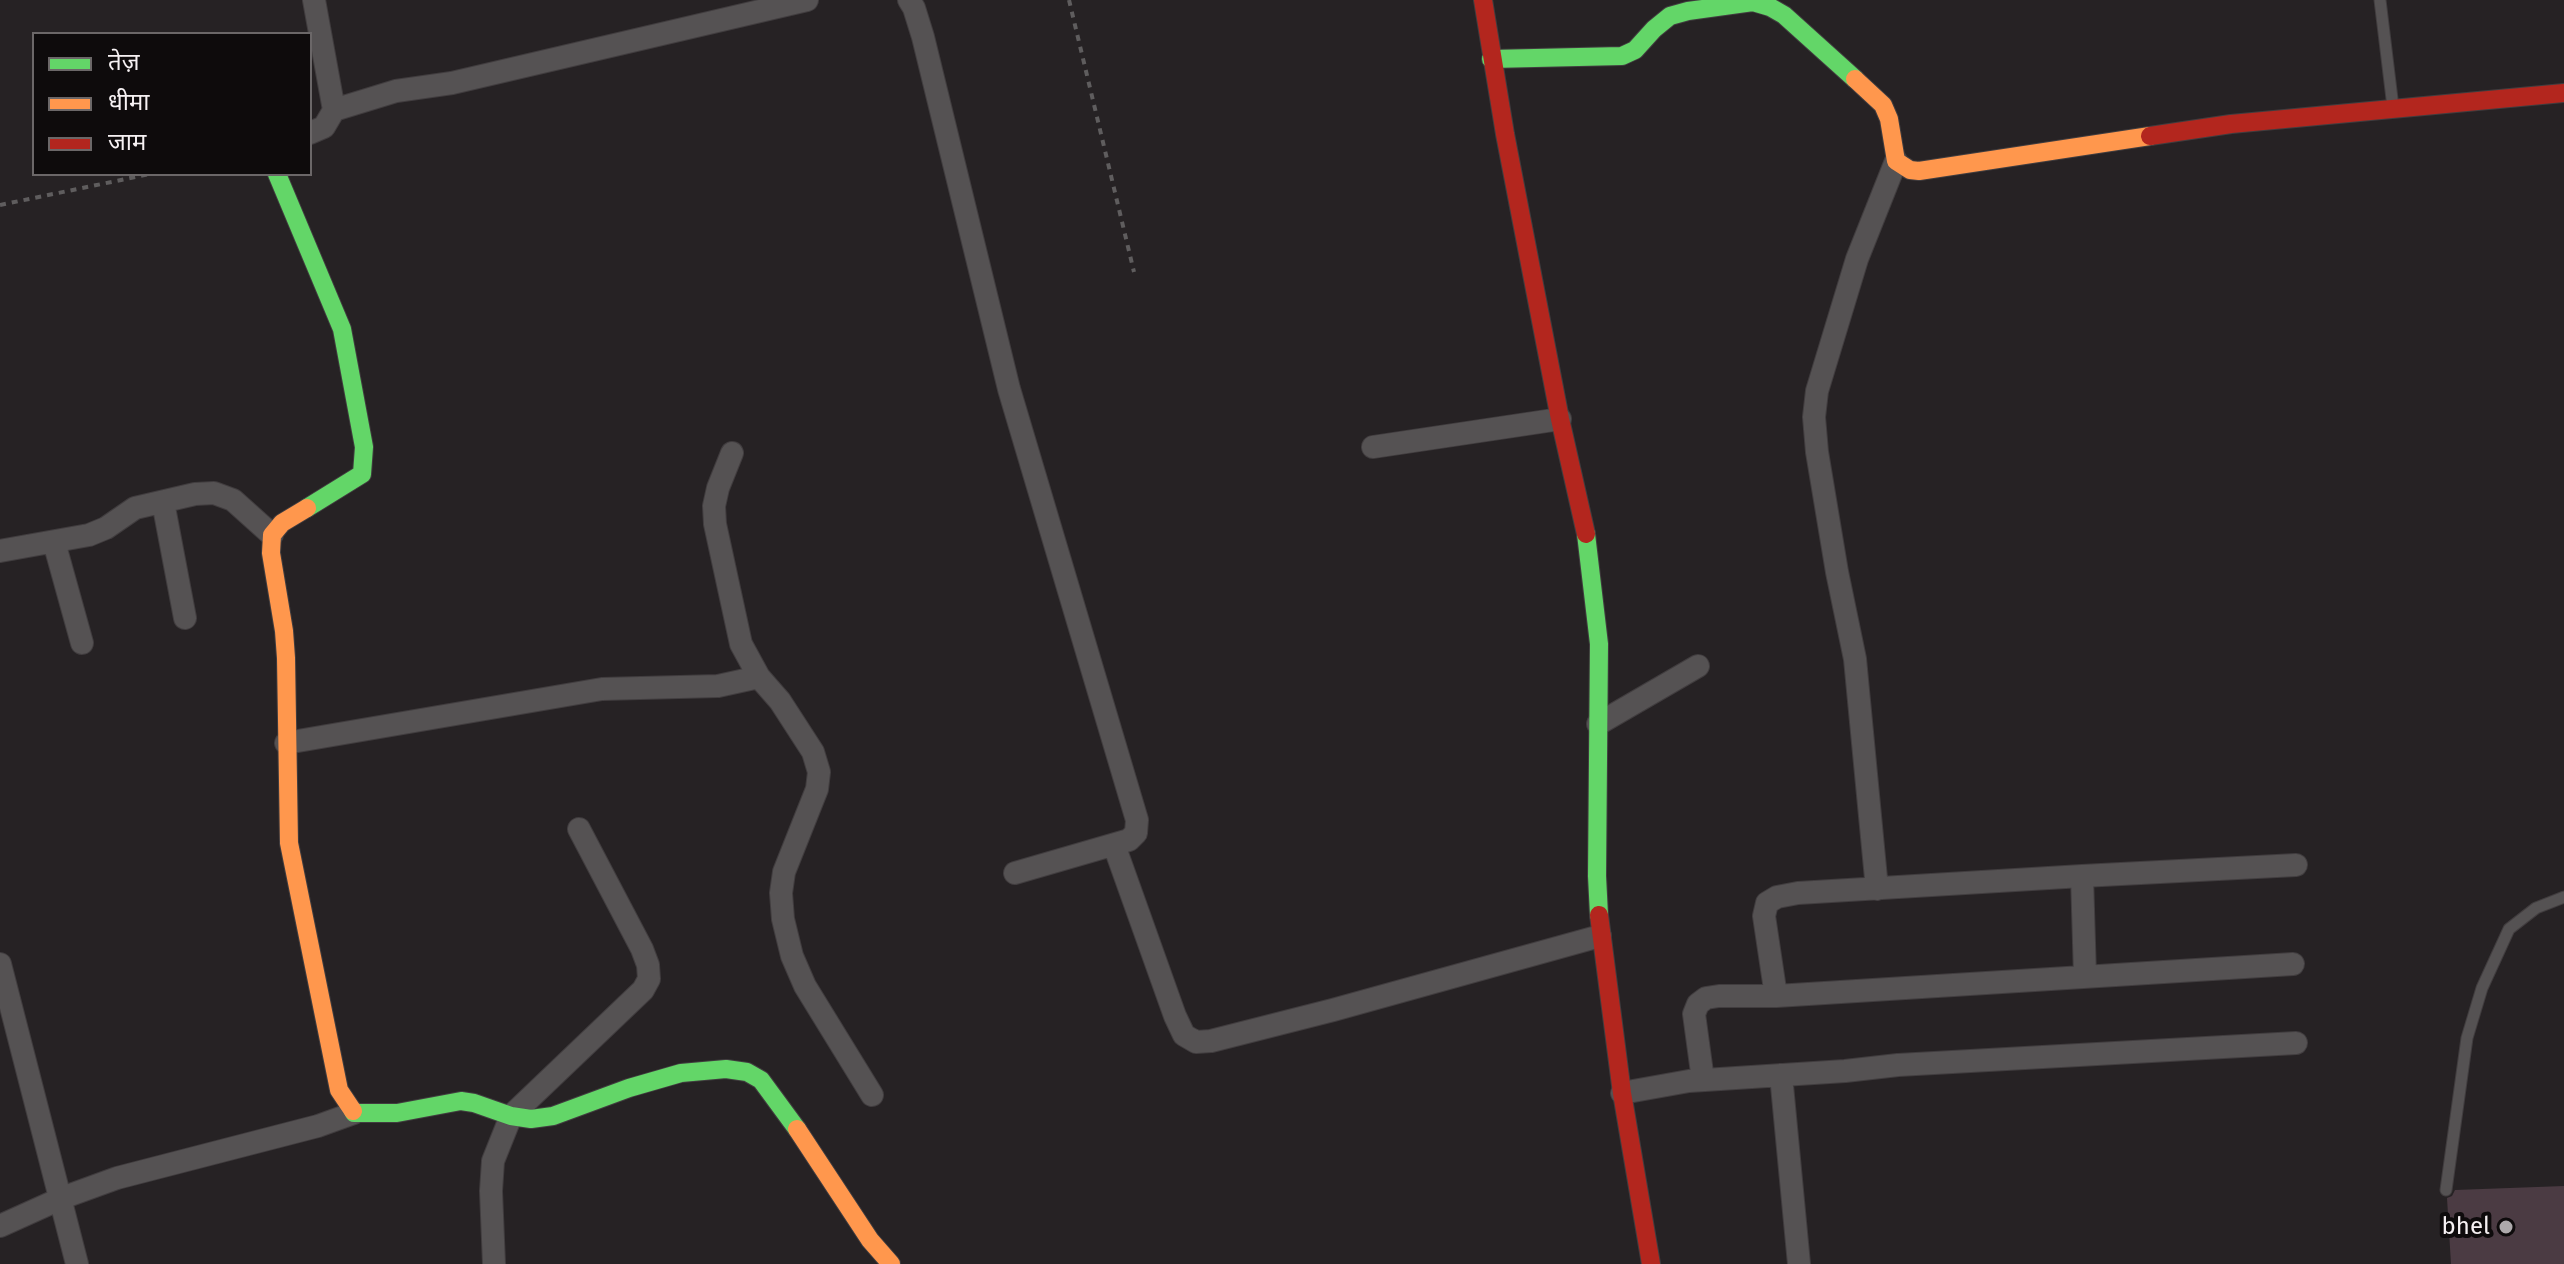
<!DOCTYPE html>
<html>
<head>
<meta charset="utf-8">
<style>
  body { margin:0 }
  #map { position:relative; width:2564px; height:1264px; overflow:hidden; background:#262224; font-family:"Fira Sans","Noto Sans Devanagari",sans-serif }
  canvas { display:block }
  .legend { position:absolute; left:32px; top:32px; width:280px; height:144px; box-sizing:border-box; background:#0e0b0c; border:2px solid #6b6768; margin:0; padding:10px 14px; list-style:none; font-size:24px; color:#f6f1f3 }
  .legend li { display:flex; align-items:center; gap:16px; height:40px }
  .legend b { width:40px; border:2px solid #6b6768 }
</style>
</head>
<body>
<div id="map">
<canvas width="2564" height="1264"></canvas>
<ul class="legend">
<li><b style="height:10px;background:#63d668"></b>तेज़</li>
<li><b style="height:10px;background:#ff974d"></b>धीमा</li>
<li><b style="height:10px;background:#b3261e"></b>जाम</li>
</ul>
</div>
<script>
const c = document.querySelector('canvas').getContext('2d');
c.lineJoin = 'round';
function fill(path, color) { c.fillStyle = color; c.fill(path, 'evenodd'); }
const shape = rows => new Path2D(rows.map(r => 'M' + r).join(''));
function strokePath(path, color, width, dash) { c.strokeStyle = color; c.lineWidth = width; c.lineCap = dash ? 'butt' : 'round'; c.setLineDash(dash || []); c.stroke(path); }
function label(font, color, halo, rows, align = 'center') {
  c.font = font + ' "Fira Sans",sans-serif'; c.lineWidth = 8; c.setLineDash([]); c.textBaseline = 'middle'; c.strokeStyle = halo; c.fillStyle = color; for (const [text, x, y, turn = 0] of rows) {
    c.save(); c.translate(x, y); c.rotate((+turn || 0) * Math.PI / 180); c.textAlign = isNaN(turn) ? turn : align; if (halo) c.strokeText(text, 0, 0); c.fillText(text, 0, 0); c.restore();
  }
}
const building = shape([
  [2564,1186,2564,1264,2451,1264,2447,1198,2452,1196,2455,1190]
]);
const path = shape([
  [1069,0,1134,272],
  [0,205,150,174]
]);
const lane = shape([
  [2380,0,2393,107],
  [2446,1190,2467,1038,2482,988,2509,929,2536,908,2564,897]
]);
const street = shape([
  [909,0,914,8,923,37,1009,389,1137,820,1136,833,1129,840,1015,873],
  [334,110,396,91,452,83,807,0],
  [310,133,324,127,334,110,314,0],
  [1373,447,1560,419],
  [732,453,718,488,714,506,715,524,741,644,759,677,780,701,813,752,819,772,817,789,784,872,781,893,783,919,792,956,805,986,872,1095],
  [163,502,185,618],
  [54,542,82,643],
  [0,551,89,535,106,528,135,508,195,494,214,493,233,500,272,535],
  [1598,724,1698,666],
  [286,743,602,689,718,686,759,677],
  [1114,845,1175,1016,1184,1035,1196,1042,1211,1041,1333,1010,1600,936],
  [2082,876,2085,976],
  [1877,889,1855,659,1837,572,1817,452,1814,417,1817,391,1857,259,1896,161],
  [0,964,77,1264],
  [1776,996,1764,916,1767,903,1777,897,1798,893,2082,876,2296,865],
  [1781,1075,1799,1264],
  [1703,1080,1694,1014,1698,1004,1706,998,1719,996,1776,996,2293,964],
  [1622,1093,1689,1081,1845,1071,1898,1065,2296,1043],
  [0,1226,62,1198,117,1178,318,1126,354,1113],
  [494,1264,491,1191,493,1161,511,1116,643,990,649,979,648,965,642,949,579,829]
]);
const fast = shape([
  [1491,59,1622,56,1635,50,1654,29,1670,16,1688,11,1753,2,1770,7,1784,15,1855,79],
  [277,174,342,329,364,447,362,474,307,508],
  [1586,534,1599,644,1597,876,1599,915],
  [353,1111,354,1113,397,1113,461,1101,474,1103,511,1116,531,1119,553,1116,629,1088,681,1073,726,1069,747,1072,761,1080,797,1129]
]);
const slow = shape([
  [1855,79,1883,105,1889,119,1896,161,1910,170,1919,171,2150,136],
  [307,508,282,523,272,535,271,553,284,631,286,658,289,843,339,1090,353,1111],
  [797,1129,870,1240,891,1264]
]);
const jam = shape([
  [1483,0,1505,134,1560,419,1586,534],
  [2150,136,2231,124,2564,93],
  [1599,915,1622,1093,1651,1264]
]);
const markers = [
  [2506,1227,8,"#ada9ab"]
];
const poiNames = [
  ["bhel",2490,1227]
];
fill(building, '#4b3b43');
strokePath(lane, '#413d3f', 13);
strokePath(street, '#413d3f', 24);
strokePath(fast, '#413d3f', 20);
strokePath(slow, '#413d3f', 20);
strokePath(jam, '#413d3f', 20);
strokePath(path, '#5f5d5e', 4, [6, 6]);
strokePath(lane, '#555253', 11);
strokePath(street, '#555253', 22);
strokePath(fast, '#63d668', 18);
strokePath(slow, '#ff974d', 18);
strokePath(jam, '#b3261e', 18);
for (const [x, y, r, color] of markers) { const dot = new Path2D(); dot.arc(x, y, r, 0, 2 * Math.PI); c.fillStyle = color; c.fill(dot); strokePath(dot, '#0e0b0c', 3); }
label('24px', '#f6f1f3', '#0e0b0c', poiNames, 'right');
</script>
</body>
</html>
